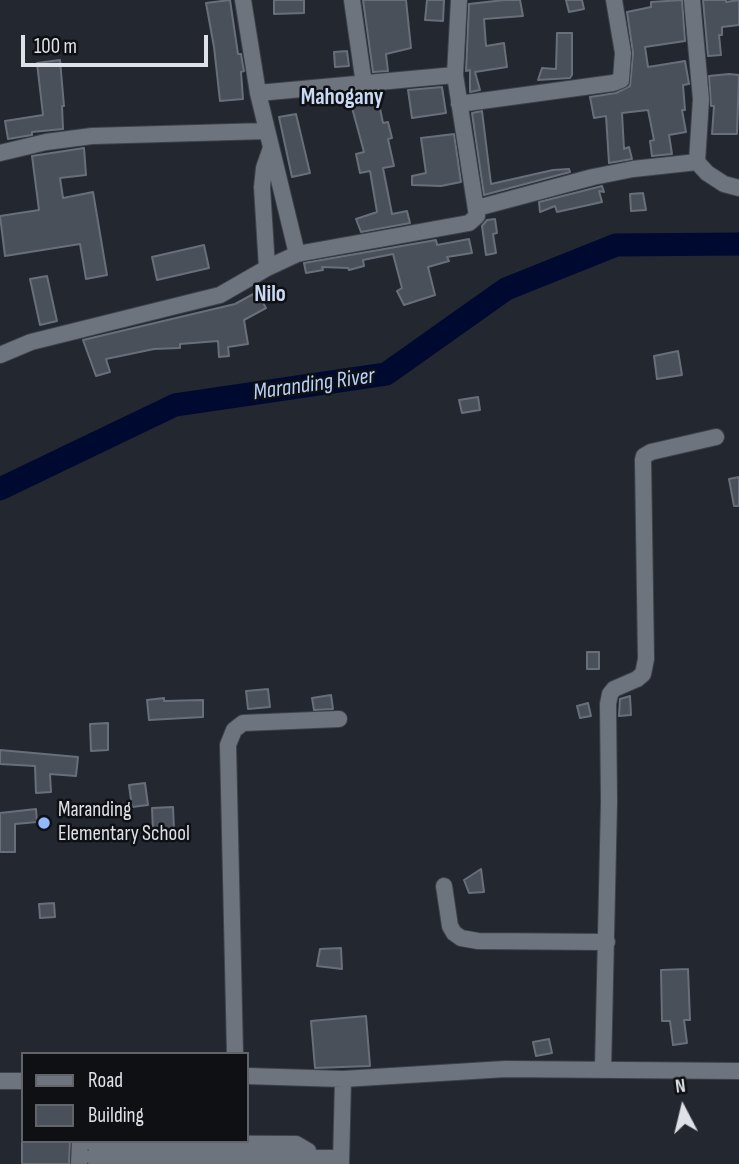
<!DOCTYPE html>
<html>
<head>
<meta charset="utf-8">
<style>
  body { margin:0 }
  #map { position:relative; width:739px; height:1164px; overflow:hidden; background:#222730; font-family:"Sofia Sans Condensed",sans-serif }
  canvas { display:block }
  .legend { position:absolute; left:21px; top:1052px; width:228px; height:91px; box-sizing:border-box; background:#0e1014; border:2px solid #616468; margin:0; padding:9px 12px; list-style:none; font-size:21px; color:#dee1e7 }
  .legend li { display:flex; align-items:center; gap:14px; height:35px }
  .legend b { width:35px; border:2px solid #616468 }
  .north { position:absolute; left:648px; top:1073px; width:70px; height:70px; -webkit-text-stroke:5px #0e1014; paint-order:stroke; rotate:353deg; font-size:19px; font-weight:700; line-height:28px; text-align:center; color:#dee1e7 }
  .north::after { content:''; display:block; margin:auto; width:24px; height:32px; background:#dee1e7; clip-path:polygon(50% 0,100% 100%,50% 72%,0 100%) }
  .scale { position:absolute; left:21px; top:35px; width:187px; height:32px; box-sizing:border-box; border:4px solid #dee1e7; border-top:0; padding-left:9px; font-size:21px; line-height:24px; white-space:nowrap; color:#dee1e7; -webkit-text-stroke:5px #0e1014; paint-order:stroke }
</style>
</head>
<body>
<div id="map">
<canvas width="739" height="1164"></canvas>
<ul class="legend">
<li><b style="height:9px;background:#6e747e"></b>Road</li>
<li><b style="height:19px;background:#4a505a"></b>Building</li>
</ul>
<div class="north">N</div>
<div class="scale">100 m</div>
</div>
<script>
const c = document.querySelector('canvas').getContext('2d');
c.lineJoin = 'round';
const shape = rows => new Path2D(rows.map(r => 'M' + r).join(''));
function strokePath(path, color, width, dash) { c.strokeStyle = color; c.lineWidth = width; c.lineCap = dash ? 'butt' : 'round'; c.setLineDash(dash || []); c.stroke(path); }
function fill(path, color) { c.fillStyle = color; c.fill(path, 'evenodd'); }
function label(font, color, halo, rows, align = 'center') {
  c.font = font + ' "Sofia Sans Condensed",sans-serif'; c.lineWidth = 5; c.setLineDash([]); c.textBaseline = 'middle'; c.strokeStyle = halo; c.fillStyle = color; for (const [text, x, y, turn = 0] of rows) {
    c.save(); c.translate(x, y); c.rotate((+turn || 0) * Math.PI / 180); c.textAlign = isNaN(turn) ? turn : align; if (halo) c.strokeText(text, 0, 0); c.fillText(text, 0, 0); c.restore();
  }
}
const river = shape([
  [0,489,175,405,386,374,506,289,616,245,739,244]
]);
const building = shape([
  [230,0,238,54,241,54,243,66,244,71,241,72,243,99,220,101,214,47,206,3,230,0],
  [274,0,304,0,304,13,274,14,274,0],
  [363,0,406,0,411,48,386,54,388,71,373,72,363,0],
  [427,0,444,0,443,21,425,20,427,0],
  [504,0,520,0,523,16,484,19,486,46,504,43,507,67,475,72,480,90,470,92,470,70,466,71,469,4,504,0],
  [566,0,582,0,584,9,569,12,566,0],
  [682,0,685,41,645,47,648,67,685,61,689,84,683,85,685,110,682,110,686,132,669,135,672,154,652,156,650,141,654,140,648,110,622,113,624,149,629,147,632,159,609,163,606,116,594,118,590,97,616,93,630,86,633,53,627,12,651,7,651,2,682,0],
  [703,0,726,0,726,2,739,0,739,25,722,27,722,35,719,35,721,55,708,56,703,0],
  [557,33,572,33,572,75,570,78,538,80,542,68,556,69,557,33],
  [347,51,349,66,335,67,334,52,347,51],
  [60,60,64,106,62,106,63,129,32,132,32,135,8,139,5,121,43,115,37,63,60,60],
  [729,74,739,75,737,134,712,134,714,106,711,106,709,76,729,74],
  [442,87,446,113,412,118,408,90,442,87],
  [378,99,383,123,388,122,392,138,388,139,394,166,383,168,392,214,407,211,410,223,361,232,356,219,377,212,370,171,360,173,356,154,364,152,351,104,378,99],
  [482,111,491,184,553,170,569,169,570,172,484,195,472,113,482,111],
  [296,114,310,173,292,177,279,117,296,114],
  [454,134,461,182,441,186,412,185,412,176,426,173,421,138,454,134],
  [84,148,86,175,60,178,63,198,93,192,107,275,86,279,80,244,5,256,0,216,39,210,32,156,84,148],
  [602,186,604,192,599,191,602,202,557,212,555,206,540,212,539,202,602,186],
  [643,193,646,210,631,211,630,194,643,193],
  [495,219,497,233,493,234,496,253,486,255,482,226,487,220,495,219],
  [469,239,472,253,447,257,449,261,428,267,435,295,404,305,397,291,402,288,393,254,363,260,364,266,349,270,348,268,322,267,323,270,306,273,304,263,436,240,437,245,469,239],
  [204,245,209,268,157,280,152,257,204,245],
  [47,276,57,321,40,325,30,279,47,276],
  [257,292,266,308,244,320,248,344,228,347,229,356,219,357,218,341,180,344,180,348,154,349,106,359,110,372,96,376,83,340,235,304,257,292],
  [678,351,682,375,657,379,654,356,678,351],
  [478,397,480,410,462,413,459,400,478,397],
  [739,477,739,506,734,506,729,479,739,477],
  [587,652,599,652,599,669,587,669,587,652],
  [268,689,270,707,248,709,246,691,268,689],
  [331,695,333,709,314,710,312,698,331,695],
  [630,696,631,715,619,716,620,699,630,696],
  [164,698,164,701,203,700,203,717,149,720,147,700,164,698],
  [588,703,591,716,580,718,577,706,588,703],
  [108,723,108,750,91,751,90,724,108,723],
  [0,750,78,757,76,776,50,774,51,792,36,793,35,766,0,764,0,750],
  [145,783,148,805,132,807,129,785,145,783],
  [173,807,174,830,153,831,152,808,173,807],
  [36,809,37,822,15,824,15,852,0,852,0,813,36,809],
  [481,869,484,892,469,893,464,880,481,869],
  [54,903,55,917,40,918,39,904,54,903],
  [341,948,342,969,317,966,320,949,341,948],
  [688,969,690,1020,684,1020,687,1043,673,1045,670,1021,662,1021,661,970,688,969],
  [366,1016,370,1066,315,1068,311,1021,366,1016],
  [549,1039,552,1053,536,1056,533,1042,549,1039],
  [22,1141,70,1141,69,1164,22,1164,22,1141]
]);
const minor = shape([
  [243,0,258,93,297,254],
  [352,0,364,84],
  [692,0,701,99,697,162],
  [455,75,459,0],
  [459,104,613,83,621,80,623,53,614,0],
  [0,153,46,142,92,136,266,131],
  [477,208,593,177,633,169,697,162,707,173,724,184,739,188],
  [267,268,262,187,264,168,271,148],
  [0,355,31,342,220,295,267,268,297,254,469,223,477,216,455,75,258,93],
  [444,886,450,926,454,933,461,938,478,941,607,942],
  [235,1054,228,745,234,730,243,723,339,719],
  [603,1069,609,802,608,704,610,694,614,689,637,679,643,674,646,659,643,460,644,456,651,452,716,437],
  [247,1076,343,1079,505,1069,739,1071],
  [0,1081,23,1081],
  [93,1143,296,1144,308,1151,309,1163],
  [93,1157,341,1158],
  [79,1164,80,1143],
  [341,1164,343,1079]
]);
const markers = [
  [44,823,7,"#90b8fd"]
];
const poiNames = [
  ["Maranding",58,811],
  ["Elementary School",58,835]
];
const neighbourhoodNames = [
  ["Mahogany",342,98],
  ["Nilo",270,295]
];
const waterNames = [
  ["Maranding River",314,385,-8]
];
strokePath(river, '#000930', 23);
fill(building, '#4a505a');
strokePath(building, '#696f7a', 2);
strokePath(minor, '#3e424a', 18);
strokePath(minor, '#6e747e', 16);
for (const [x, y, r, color] of markers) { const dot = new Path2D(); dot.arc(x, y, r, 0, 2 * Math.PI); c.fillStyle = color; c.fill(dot); strokePath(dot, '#0e1014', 2.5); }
label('21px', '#dee1e7', '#0e1014', poiNames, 'left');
label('bold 23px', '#cadaf4', '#0e1014', neighbourhoodNames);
label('italic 23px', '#b8d1fc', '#0e1014', waterNames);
</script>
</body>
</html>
